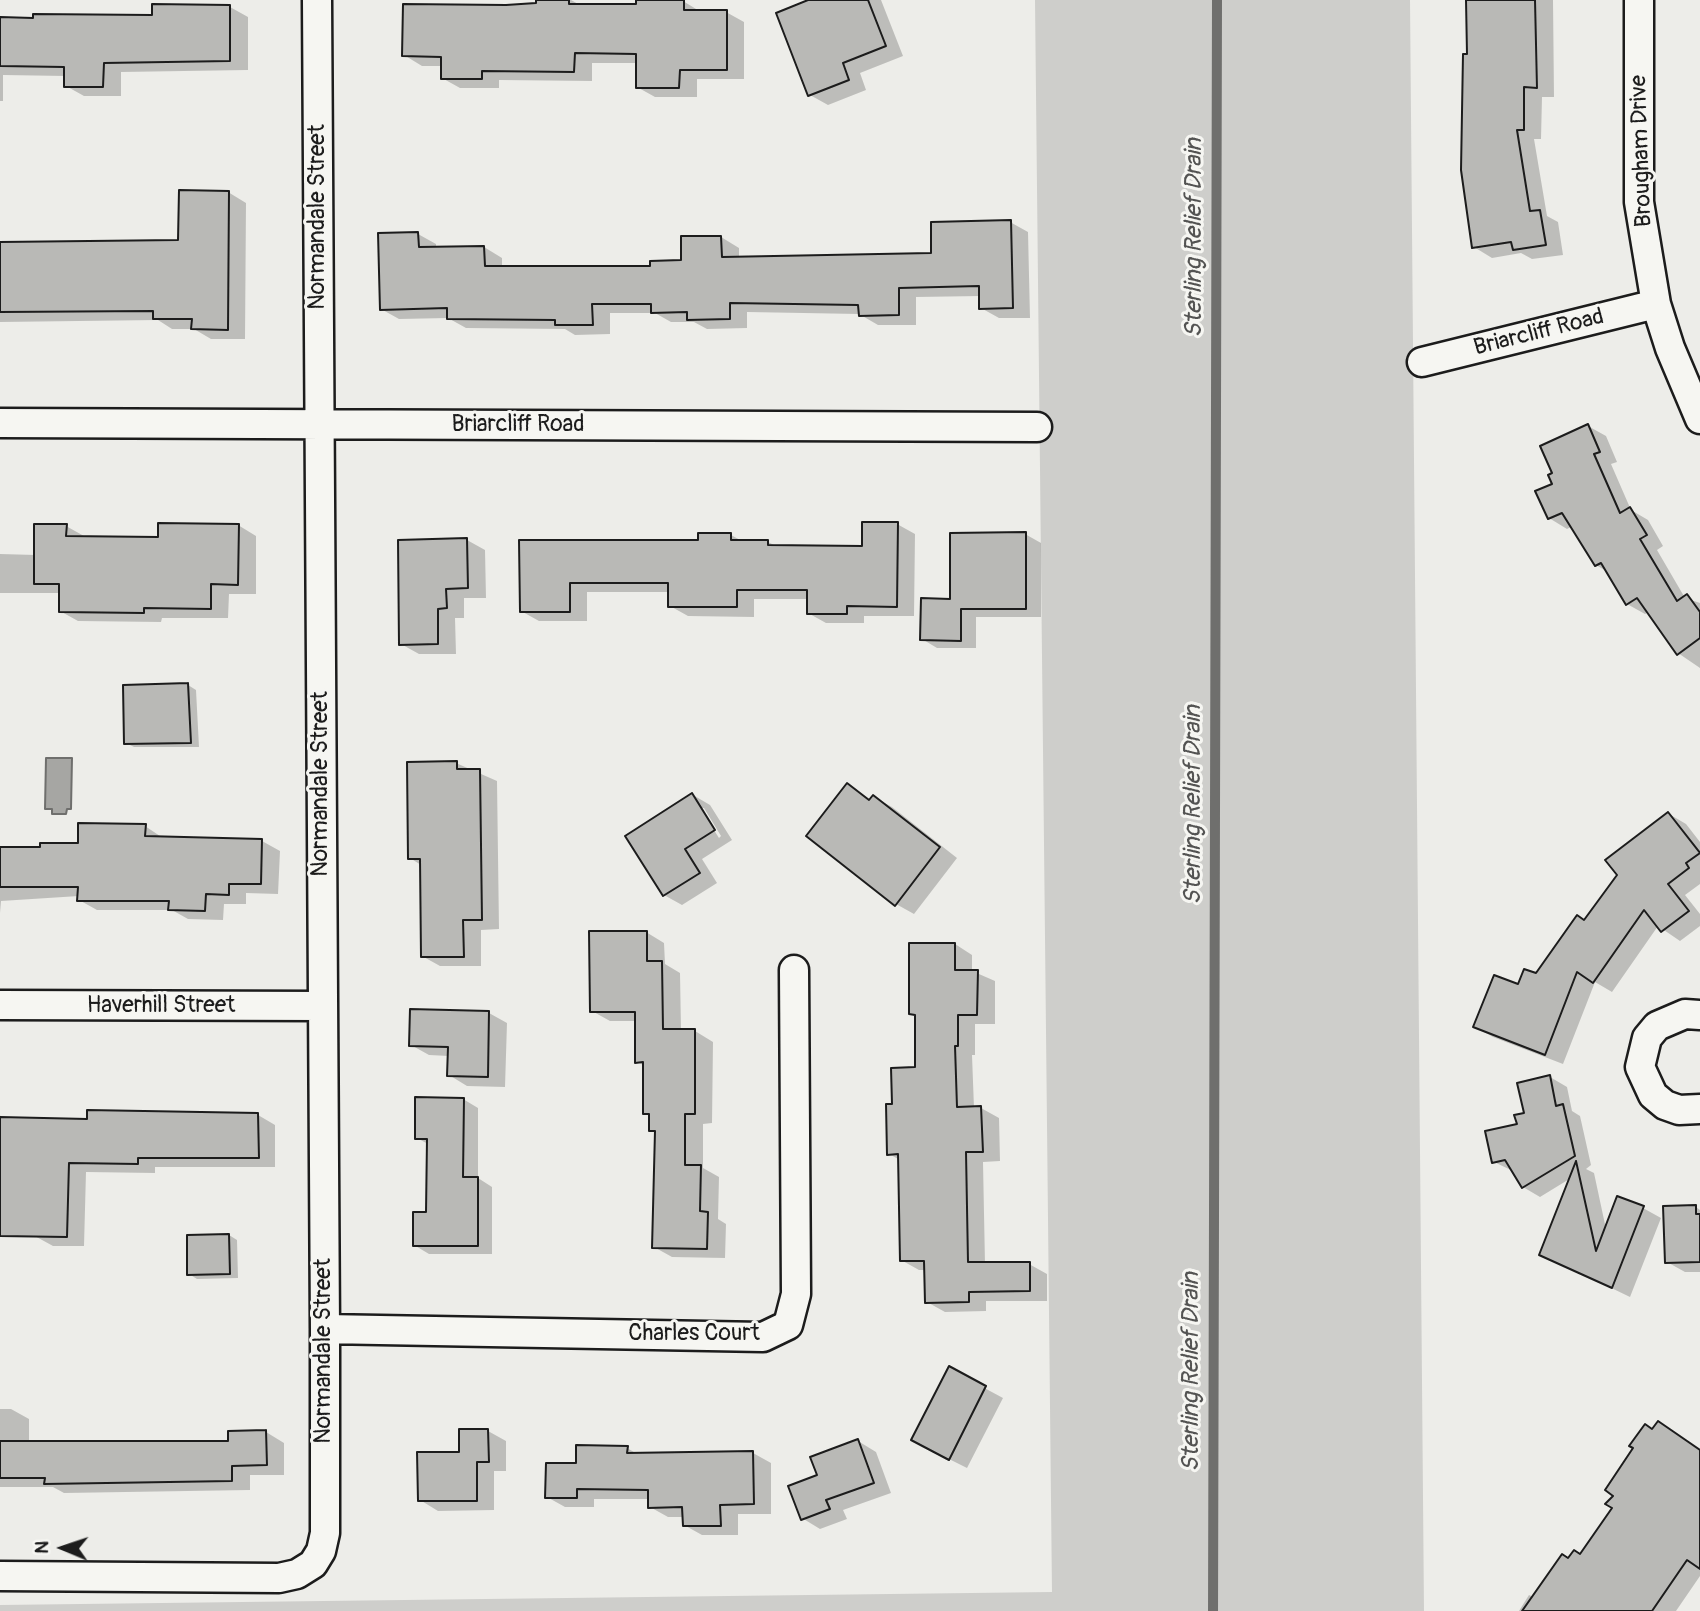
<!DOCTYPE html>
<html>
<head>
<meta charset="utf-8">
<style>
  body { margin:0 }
  #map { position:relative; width:1700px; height:1611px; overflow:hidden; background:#edede9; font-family:Pangolin,sans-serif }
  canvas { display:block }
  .north { position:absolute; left:28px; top:1513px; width:70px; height:70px; -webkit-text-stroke:5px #f6f6f2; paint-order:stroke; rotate:272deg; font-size:19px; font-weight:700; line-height:28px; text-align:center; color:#1c1c1c }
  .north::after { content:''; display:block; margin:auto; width:24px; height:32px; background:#1c1c1c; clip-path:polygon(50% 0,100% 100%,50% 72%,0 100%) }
</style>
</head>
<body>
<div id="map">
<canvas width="1700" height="1611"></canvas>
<div class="north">N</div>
</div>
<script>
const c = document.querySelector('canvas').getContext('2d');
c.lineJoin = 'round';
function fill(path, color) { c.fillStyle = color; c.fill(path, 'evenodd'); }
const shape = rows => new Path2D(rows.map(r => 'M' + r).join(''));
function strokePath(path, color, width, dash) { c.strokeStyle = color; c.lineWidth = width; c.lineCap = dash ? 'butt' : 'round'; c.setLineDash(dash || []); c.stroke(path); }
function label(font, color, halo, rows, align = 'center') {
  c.font = font + ' Pangolin,sans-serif'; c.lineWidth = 6; c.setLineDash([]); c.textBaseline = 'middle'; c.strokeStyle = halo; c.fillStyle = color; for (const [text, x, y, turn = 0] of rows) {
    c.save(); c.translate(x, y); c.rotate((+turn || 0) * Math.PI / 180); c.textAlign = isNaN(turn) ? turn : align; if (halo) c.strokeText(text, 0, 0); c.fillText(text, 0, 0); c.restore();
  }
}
const green = shape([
  [1035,0,1410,0,1424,1611,0,1611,0,1605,1052,1592]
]);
const water = shape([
  [46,758,72,758,71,809,67,809,66,814,52,814,52,809,45,809,46,758]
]);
const shadow = shape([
  [537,0,571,0,580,5,683,1,701,12,726,12,744,22,744,79,697,79,697,97,655,97,637,87,638,63,592,63,592,81,499,80,499,88,460,88,442,78,442,66,422,66,404,55,538,5],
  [813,0,881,0,903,56,860,73,866,90,828,105,810,95],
  [1468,0,1553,0,1554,97,1542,97,1541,139,1534,139,1547,216,1558,222,1563,255,1532,259,1521,253,1492,258,1474,247],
  [230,7,248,17,248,70,121,72,121,96,84,96,66,86,66,76,3,75,3,101,0,101,0,18,153,17],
  [228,192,246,203,245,339,211,339,194,329,172,329,158,320,0,322,0,243,180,242],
  [1010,222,1028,232,1030,318,999,318,981,308,981,296,916,297,916,325,878,325,859,314,747,312,747,328,707,329,694,322,671,322,655,313,610,313,610,334,575,335,565,329,466,328,448,318,399,319,381,309,418,234,436,244,436,248,484,247,502,258,502,268,652,267,683,262,721,237,739,248,739,259,933,255],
  [1588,426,1606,436,1617,462,1611,464,1631,510,1648,520,1663,546,1657,550,1685,598,1700,603,1700,668,1678,653,1649,612,1645,614,1627,604,1608,572,1596,565,1573,526,1567,529,1549,518,1554,485],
  [897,524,915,534,914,616,864,616,864,623,826,623,808,613,808,599,754,599,754,617,688,616,670,606,670,592,587,592,587,621,539,621,521,611,521,541,700,541,731,535,742,541,768,542,776,546,863,548],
  [238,525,256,536,256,594,229,594,228,618,162,618,161,622,78,621,60,611,61,593,0,593,0,554,36,555,66,526,84,536,160,538],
  [1025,534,1041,543,1041,617,976,617,976,648,937,648,922,639,952,600],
  [467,540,485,550,486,598,464,598,464,618,455,618,456,654,419,654,401,644],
  [188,685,196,690,199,747,134,747,126,743],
  [456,763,497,781,499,929,481,930,481,966,440,966,422,956,421,865,410,858],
  [848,785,871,800,874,797,892,807,957,858,914,914,896,904],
  [693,795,710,805,732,840,702,859,717,883,682,905,664,895],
  [700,808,704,808,721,836,719,838],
  [1669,814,1686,824,1700,842,1700,884,1685,895,1700,914,1700,926,1680,941,1658,926,1612,992,1595,982,1563,1064,1493,1037,1475,1027,1519,986,1537,976,1585,922],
  [145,826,163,838,262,841,280,851,278,894,246,893,246,904,224,904,223,920,188,919,172,910,97,910,79,900,79,896,1,901,0,913,0,849,42,849,79,845],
  [646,932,664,943,665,964,680,973,681,1031,695,1031,713,1042,712,1123,703,1124,703,1168,719,1177,718,1219,726,1224,725,1258,672,1257,654,1247,657,1133,651,1130,651,1117,644,1113,645,1066,637,1062,637,1021,610,1021,592,1011],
  [955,944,972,955,972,971,995,981,995,1024,975,1024,975,1055,972,1055,974,1108,981,1108,999,1118,1000,1161,983,1162,985,1264,1029,1264,1047,1274,1047,1301,986,1301,986,1311,945,1312,927,1302,926,1270,919,1270,901,1260,900,1160,889,1154,894,1106,917,1069,917,1017,911,1013],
  [489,1013,507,1023,505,1087,467,1086,449,1075,449,1056,429,1055,411,1045],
  [1550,1077,1567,1087,1572,1111,1580,1116,1591,1165,1586,1169,1594,1173,1606,1229,1643,1208,1661,1218,1630,1297,1541,1254,1571,1178,1540,1197,1523,1187,1513,1171,1494,1162],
  [463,1099,478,1108,478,1178,492,1187,492,1254,429,1254,414,1245,428,1214,428,1144,417,1138],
  [0,1115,1,1118,89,1120,258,1115,275,1125,275,1167,155,1167,155,1173,86,1172,84,1246,53,1246,0,1217],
  [1696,1207,1700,1210,1700,1272,1685,1272,1667,1262],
  [229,1235,237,1240,238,1278,197,1279,189,1274],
  [949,1369,1003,1398,967,1468,931,1450],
  [0,1409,11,1409,29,1419,29,1443,230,1443,266,1432,284,1443,284,1475,250,1475,250,1490,64,1493,53,1487,0,1487],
  [488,1431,506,1441,506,1471,494,1471,494,1510,438,1511,420,1500,461,1453],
  [858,1441,876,1452,891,1493,843,1510,847,1519,820,1529,802,1518,819,1476],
  [627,1448,639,1455,753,1453,771,1463,771,1514,738,1514,738,1535,702,1535,684,1525,684,1517,668,1517,650,1507,650,1499,594,1499,594,1507,565,1507,547,1497,578,1465],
  [1700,1450,1700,1576,1676,1611,1519,1611,1529,1595,1533,1597,1569,1560,1581,1556]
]);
const stream = shape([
  [1213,1611,1217,0]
]);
const building = shape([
  [536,0,569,0,569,4,636,4,636,0,684,0,684,10,727,10,727,70,680,70,679,88,636,88,636,54,575,53,574,72,482,71,482,79,441,79,441,57,402,56,403,4,506,5,536,3,536,0],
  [808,0,868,0,886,46,843,63,849,80,808,96,776,13,808,0],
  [1466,0,1535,0,1537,88,1524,87,1524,130,1517,130,1530,211,1540,210,1546,245,1513,250,1511,242,1472,248,1461,170,1463,54,1467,54,1466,0],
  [152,4,230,5,230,61,104,63,103,87,64,87,64,67,0,66,0,17,33,18,33,14,152,15,152,4],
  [179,190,229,191,228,330,191,329,192,319,153,319,153,311,0,312,0,242,178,240,179,190],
  [1011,220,1013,308,979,309,979,286,899,288,899,315,859,316,858,305,730,303,730,319,687,320,687,312,651,313,651,304,592,304,593,325,555,325,555,320,447,319,447,308,380,310,378,233,418,232,419,247,484,246,485,266,650,266,650,261,681,260,681,236,721,236,722,257,931,253,931,222,1011,220],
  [1588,424,1600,452,1594,454,1620,513,1630,507,1647,535,1640,539,1677,601,1687,594,1700,612,1700,638,1677,655,1637,598,1626,605,1601,563,1595,566,1562,513,1548,519,1535,491,1552,484,1548,475,1552,473,1540,446,1588,424],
  [862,522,898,522,897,607,847,606,847,614,807,614,807,590,737,590,737,607,668,607,668,583,570,583,570,612,520,612,519,540,698,540,698,533,731,533,731,540,768,540,768,545,862,546,862,522],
  [158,523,239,524,238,585,211,584,211,609,144,608,144,613,59,612,59,584,34,584,34,524,67,524,66,536,158,537,158,523],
  [1026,532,1026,609,961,609,961,641,920,640,921,598,950,599,950,533,1026,532],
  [467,538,468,588,446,589,447,608,438,609,438,644,399,645,398,540,467,538],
  [188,683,191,743,124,744,123,685,188,683],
  [457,761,457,769,480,769,482,920,463,920,464,957,421,957,420,859,408,859,407,762,457,761],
  [847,783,869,800,873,795,940,847,895,906,806,836,847,783],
  [692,793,715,830,685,849,700,873,663,896,625,836,692,793],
  [1668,812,1700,853,1686,863,1689,868,1668,884,1689,911,1661,932,1644,910,1593,983,1577,972,1545,1055,1473,1027,1494,975,1518,984,1524,969,1536,973,1577,915,1584,920,1617,875,1605,860,1668,812],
  [78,823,146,824,145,836,262,839,261,884,229,884,229,895,206,894,205,911,168,910,169,901,77,901,78,887,0,887,0,847,40,847,40,843,78,843,78,823],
  [589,931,647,931,647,961,662,961,663,1029,695,1029,695,1114,685,1114,685,1165,701,1165,700,1211,708,1212,707,1249,652,1248,655,1131,649,1131,649,1114,643,1114,643,1062,635,1063,635,1012,590,1012,589,931],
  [909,943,955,943,955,970,978,970,977,1015,958,1015,958,1046,955,1046,957,1107,981,1106,983,1152,966,1152,968,1262,1030,1262,1030,1291,969,1292,969,1302,925,1303,924,1261,900,1261,898,1154,887,1155,886,1104,892,1104,891,1068,915,1067,915,1015,909,1014,909,943],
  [410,1009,489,1011,488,1077,447,1076,448,1047,409,1046,410,1009],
  [1550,1075,1556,1106,1563,1104,1575,1156,1522,1188,1505,1160,1492,1163,1485,1131,1517,1124,1514,1115,1524,1113,1517,1083,1550,1075],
  [415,1097,464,1098,463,1177,478,1177,478,1246,413,1246,413,1212,426,1212,427,1139,415,1139,415,1097],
  [87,1110,258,1113,259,1158,138,1158,138,1164,69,1163,67,1237,0,1236,0,1117,87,1119,87,1110],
  [1576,1161,1596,1251,1617,1196,1644,1206,1612,1288,1539,1255,1576,1161],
  [1696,1205,1696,1214,1700,1214,1700,1262,1665,1263,1663,1206,1696,1205],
  [229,1234,230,1274,187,1275,187,1235,229,1234],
  [949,1366,986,1386,949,1460,911,1440,949,1366],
  [1658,1421,1700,1450,1700,1569,1687,1560,1652,1611,1522,1611,1562,1554,1568,1558,1574,1550,1580,1554,1612,1508,1605,1504,1613,1496,1605,1490,1633,1448,1629,1446,1645,1424,1652,1429,1658,1421],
  [459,1429,488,1429,489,1462,477,1462,477,1501,418,1501,417,1452,459,1452,459,1429],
  [266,1430,267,1465,232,1466,232,1481,44,1484,45,1478,0,1478,0,1441,228,1441,228,1431,266,1430],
  [858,1439,874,1483,826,1500,830,1509,801,1520,788,1486,817,1475,810,1457,858,1439],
  [576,1445,628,1446,627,1453,753,1451,754,1504,720,1505,721,1526,683,1526,682,1507,648,1508,648,1490,577,1489,577,1498,545,1498,546,1463,576,1463,576,1445]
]);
const minor = shape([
  [1639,0,1639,202,1656,304,1670,348,1700,419],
  [1422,362,1656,304],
  [0,423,1037,427],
  [0,1005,322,1006],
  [1700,1015,1685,1014,1657,1026,1647,1038,1640,1067,1653,1095,1665,1105,1679,1110,1700,1109],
  [325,1329,763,1337,788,1325,796,1294,794,970],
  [0,1576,279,1578,297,1574,313,1564,321,1551,325,1533,325,1329,317,0]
]);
const streetNames = [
  ["Brougham Drive",1642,151,-92],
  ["Normandale Street",318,217,-90],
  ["Briarcliff Road",1539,333,-14],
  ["Briarcliff Road",518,425],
  ["Normandale Street",321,784,-90],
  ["Haverhill Street",161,1006],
  ["Charles Court",694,1334],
  ["Normandale Street",324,1351,-90]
];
const waterNames = [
  ["Sterling Relief Drain",1195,238,-90],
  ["Sterling Relief Drain",1194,805,-90],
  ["Sterling Relief Drain",1192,1372,-90]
];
fill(green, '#cececb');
fill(water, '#a6a6a3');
strokePath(water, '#6f6f6d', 2);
fill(shadow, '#0003');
strokePath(stream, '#6f6f6d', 10);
fill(building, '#b9b9b6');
strokePath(building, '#1c1c1c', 2);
strokePath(minor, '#1c1c1c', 33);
strokePath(minor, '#f6f6f2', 28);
label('23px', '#1c1c1c', '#f6f6f2', streetNames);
label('italic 24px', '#535352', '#f6f6f2', waterNames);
</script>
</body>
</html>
